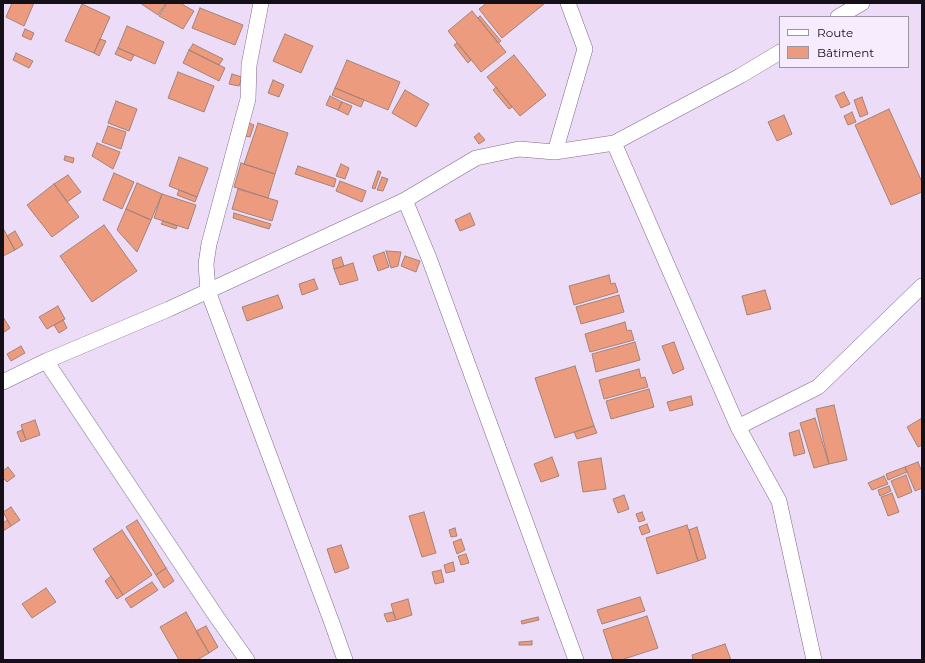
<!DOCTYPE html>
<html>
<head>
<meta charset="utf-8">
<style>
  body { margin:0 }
  #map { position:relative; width:925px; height:663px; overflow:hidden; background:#eddcf8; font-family:Montserrat,sans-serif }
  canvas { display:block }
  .frame { position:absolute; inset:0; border:4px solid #150f18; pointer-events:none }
  .legend { position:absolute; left:779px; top:16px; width:130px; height:52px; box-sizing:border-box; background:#f6ecfd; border:1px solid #9c94a1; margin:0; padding:5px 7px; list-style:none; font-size:12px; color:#150f18 }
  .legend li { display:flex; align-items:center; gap:8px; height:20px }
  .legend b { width:20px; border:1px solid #9c94a1 }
</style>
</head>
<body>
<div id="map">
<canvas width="925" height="663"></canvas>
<div class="frame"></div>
<ul class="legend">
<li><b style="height:5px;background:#fff"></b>Route</li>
<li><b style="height:11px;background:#ec9b7e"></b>Bâtiment</li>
</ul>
</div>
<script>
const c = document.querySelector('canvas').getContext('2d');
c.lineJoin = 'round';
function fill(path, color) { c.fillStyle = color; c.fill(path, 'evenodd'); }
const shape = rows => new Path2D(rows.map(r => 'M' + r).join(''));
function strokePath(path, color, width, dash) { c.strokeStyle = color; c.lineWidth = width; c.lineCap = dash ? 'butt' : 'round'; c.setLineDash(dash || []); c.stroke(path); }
const building = shape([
  [12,3,34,3,24,26,6,17,12,3],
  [140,3,166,3,158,15,140,3],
  [167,3,180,3,194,11,183,29,159,16,167,3],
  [487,3,543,3,544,4,502,38,479,9,487,3],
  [82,4,110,17,94,53,65,41,82,4],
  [200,8,243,25,235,45,192,28,200,8],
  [472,11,506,52,481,72,448,31,472,11],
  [480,16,501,41,498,43,478,18,480,16],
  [127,26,164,42,155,64,118,48,127,26],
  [25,29,34,33,31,40,22,36,25,29],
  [285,34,313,46,301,73,273,61,285,34],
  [100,39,106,41,99,56,94,53,100,39],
  [457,43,471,60,468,63,454,45,457,43],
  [193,44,223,59,219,65,189,50,193,44],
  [118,48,134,55,131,61,115,54,118,48],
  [189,50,225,68,219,81,183,63,189,50],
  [16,53,33,61,29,68,13,60,16,53],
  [514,55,546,95,520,116,487,77,514,55],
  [347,60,400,82,388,110,335,88,347,60],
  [178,72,214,86,204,112,168,98,178,72],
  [232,74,242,77,239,86,229,84,232,74],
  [273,80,284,85,279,97,268,93,273,80],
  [496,87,512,107,509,109,493,90,496,87],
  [335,88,364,100,361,107,332,95,335,88],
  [405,90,429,104,416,127,392,113,405,90],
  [844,92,850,104,841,108,835,96,844,92],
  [330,96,342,102,338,110,326,105,330,96],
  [862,97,868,114,860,117,854,100,862,97],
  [116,101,137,109,129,131,108,123,116,101],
  [342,102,352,106,348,115,338,110,342,102],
  [889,109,922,182,922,192,891,205,855,125,889,109],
  [852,112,856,122,848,125,844,116,852,112],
  [784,115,792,134,777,141,768,122,784,115],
  [249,123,254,125,250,137,245,136,249,123],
  [258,123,288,133,275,174,244,164,258,123],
  [108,126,126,132,121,149,102,142,108,126],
  [479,133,485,140,479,144,474,137,479,133],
  [97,143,120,152,113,169,92,156,97,143],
  [65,156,74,158,73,163,64,160,65,156],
  [179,157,208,168,197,197,169,186,179,157],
  [241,163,275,174,268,198,234,187,241,163],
  [341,164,349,168,345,179,336,176,341,164],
  [298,166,336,179,334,187,295,174,298,166],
  [378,171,381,172,375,189,372,188,378,171],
  [114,173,134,182,122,209,103,200,114,173],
  [68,175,81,192,67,202,54,184,68,175],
  [382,177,388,179,383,191,377,190,382,177],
  [340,181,366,191,362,202,336,191,340,181],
  [137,183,162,194,151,220,126,209,137,183],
  [54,184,79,217,52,237,27,205,54,184],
  [238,189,278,201,272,221,232,209,238,189],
  [179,190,197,197,195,202,177,195,179,190],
  [162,194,196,205,188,229,154,218,162,194],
  [126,209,151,220,137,252,117,230,126,209],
  [234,213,271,224,269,229,233,218,234,213],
  [470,213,475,225,460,231,455,220,470,213],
  [163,221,177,226,176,229,161,224,163,221],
  [104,225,137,271,92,302,60,256,104,225],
  [3,228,15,250,3,256,3,228],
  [15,231,23,245,15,250,7,236,15,231],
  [386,251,401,252,398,266,391,268,386,251],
  [384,252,389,267,378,271,373,256,384,252],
  [405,256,420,261,416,272,401,266,405,256],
  [341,257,344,266,334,269,332,260,341,257],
  [353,263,358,280,340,285,334,269,353,263],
  [609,275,611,284,615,283,618,292,574,305,569,286,609,275],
  [314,279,318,289,302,295,299,284,314,279],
  [765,290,771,309,747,315,742,296,765,290],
  [278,295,283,308,247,321,242,307,278,295],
  [619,295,624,312,581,324,576,307,619,295],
  [58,306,65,319,47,329,39,317,58,306],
  [3,317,10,328,3,333,3,317],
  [63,320,67,328,59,333,54,325,63,320],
  [625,322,627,331,631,330,634,340,590,352,585,334,625,322],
  [635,342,640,360,596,372,592,354,635,342],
  [674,342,684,369,673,374,662,346,674,342],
  [21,346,25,353,11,361,7,354,21,346],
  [575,366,594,426,555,438,535,378,575,366],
  [639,369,641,378,645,377,648,387,604,399,599,380,639,369],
  [649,389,654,407,611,419,606,401,649,389],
  [691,396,693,405,670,411,667,402,691,396],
  [834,405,847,460,829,464,816,409,834,405],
  [815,418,829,464,814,468,800,423,815,418],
  [922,418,922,445,918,447,907,427,922,418],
  [35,420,40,435,26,440,21,425,35,420],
  [594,426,597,433,577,439,574,432,594,426],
  [22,430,26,440,21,442,17,432,22,430],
  [799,430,805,453,794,456,789,433,799,430],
  [552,457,559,476,541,482,534,464,552,457],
  [601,458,606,489,583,492,578,462,601,458],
  [918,462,922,472,922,488,915,491,905,467,918,462],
  [8,467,15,476,7,482,3,478,3,471,8,467],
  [905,467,907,472,888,480,886,474,905,467],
  [906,475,912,492,898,498,891,481,906,475],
  [884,476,888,484,872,490,868,483,884,476],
  [889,486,891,491,880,496,878,490,889,486],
  [892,493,899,512,888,516,881,497,892,493],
  [624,495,629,509,618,513,613,499,624,495],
  [11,507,20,520,11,526,3,512,11,507],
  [424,512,436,553,422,557,409,516,424,512],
  [642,512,645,520,639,522,636,514,642,512],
  [7,520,11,526,3,531,3,523,7,520],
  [137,520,166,568,156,575,126,527,137,520],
  [647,524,650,532,642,535,639,527,647,524],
  [687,525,698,561,657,574,646,538,687,525],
  [697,527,706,558,698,561,689,530,697,527],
  [455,528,457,536,451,537,449,530,455,528],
  [122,530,152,575,123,595,93,549,122,530],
  [461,539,465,550,457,554,453,542,461,539],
  [341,545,349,568,335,573,327,549,341,545],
  [466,554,469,563,461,565,458,556,466,554],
  [453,562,455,571,446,573,444,565,453,562],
  [166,568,174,581,164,588,156,575,166,568],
  [441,570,444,582,435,584,432,572,441,570],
  [111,576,123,595,117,599,105,581,111,576],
  [152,582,158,590,131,608,125,599,152,582],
  [46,588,56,602,32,618,22,604,46,588],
  [640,597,645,611,602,624,597,610,640,597],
  [408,599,412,615,396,620,391,604,408,599],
  [186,612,209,653,197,660,179,660,160,627,186,612],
  [393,612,396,620,387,622,384,614,393,612],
  [647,616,658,648,621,660,613,660,603,630,647,616],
  [538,617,539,620,522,624,521,621,538,617],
  [206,626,218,647,209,653,196,631,206,626],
  [532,641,532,645,519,645,519,642,532,641],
  [725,644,731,660,693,660,692,655,725,644]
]);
const minor = shape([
  [261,3,249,65,248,99,209,244,206,264,208,291,332,623,345,660],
  [838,17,862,3],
  [614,143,738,427,779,501,814,660],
  [555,152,585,49,568,3],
  [405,200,429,258,576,660],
  [46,361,216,616,247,660],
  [3,382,46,361,169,309,405,200,476,158,519,149,555,152,614,143,740,76,780,52],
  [738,427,818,387,922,286]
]);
fill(building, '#ec9b7e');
strokePath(building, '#a38378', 1);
strokePath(minor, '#7e6e87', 16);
strokePath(minor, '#fff', 15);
</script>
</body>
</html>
